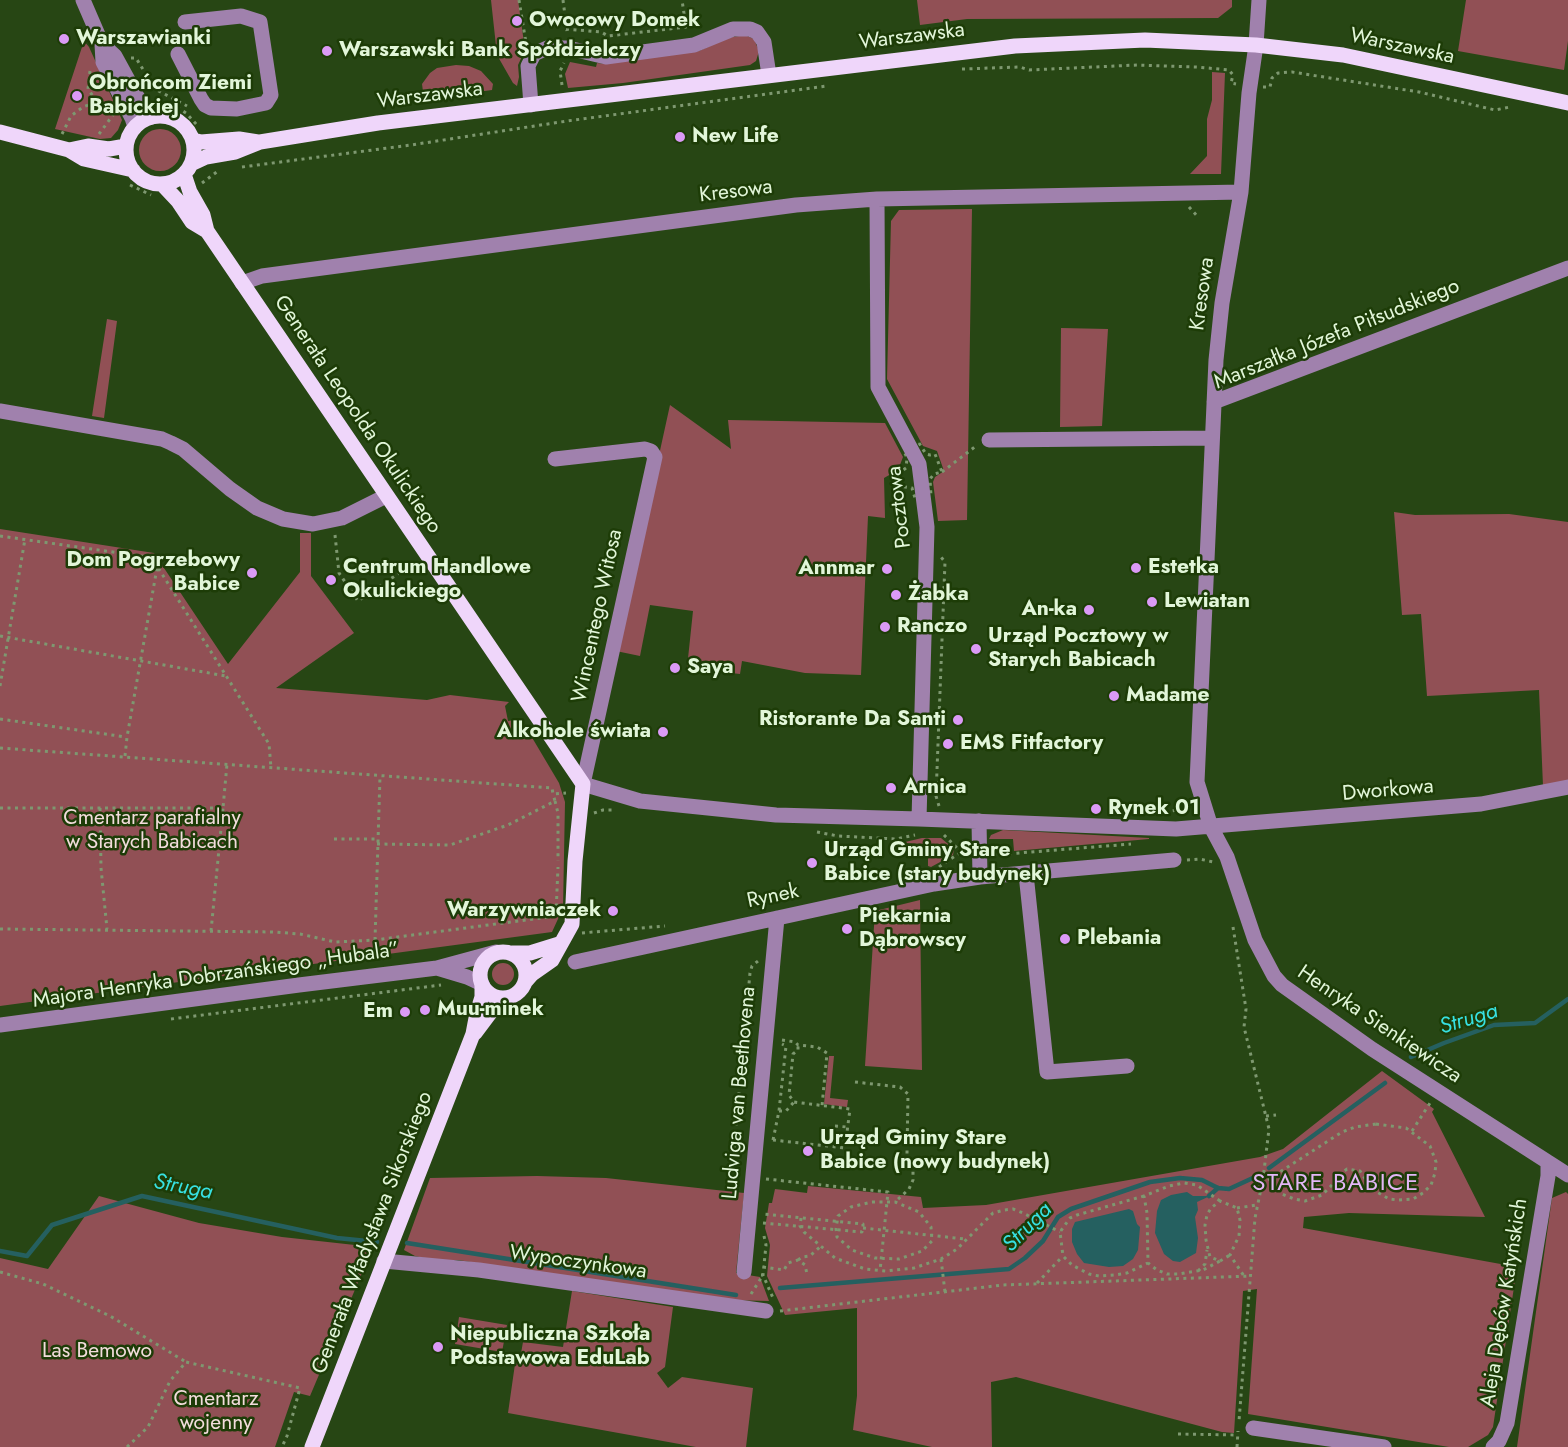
<!DOCTYPE html>
<html>
<head>
<meta charset="utf-8">
<style>
  body { margin:0 }
  canvas { display:block; background:#274614 }
</style>
</head>
<body>
<canvas width="1568" height="1447"></canvas>
<script>
const c = document.querySelector('canvas').getContext('2d');
c.lineJoin = 'round';
function fill(path, color) { c.fillStyle = color; c.fill(path, 'evenodd'); }
const shape = rows => new Path2D(rows.map(r => 'M' + r).join(''));
function strokePath(path, color, width, dash) { c.strokeStyle = color; c.lineWidth = width; c.lineCap = dash ? 'butt' : 'round'; c.setLineDash(dash || []); c.stroke(path); }
function label(font, color, halo, rows, align = 'center') {
  c.font = font + ' Jost,sans-serif'; c.lineWidth = 5; c.setLineDash([]); c.textBaseline = 'middle'; c.strokeStyle = halo; c.fillStyle = color; for (const [text, x, y, turn = 0] of rows) {
    c.save(); c.translate(x, y); c.rotate((+turn || 0) * Math.PI / 180); c.textAlign = isNaN(turn) ? turn : align; if (halo) c.strokeText(text, 0, 0); c.fillText(text, 0, 0); c.restore();
  }
}
const green = shape([
  [491,0,518,0,525,50,518,65,519,77,517,86,513,83,497,55],
  [917,0,1232,0,1232,7,1218,18,967,19,920,25],
  [1466,0,1568,0,1568,41,1564,70,1458,51],
  [745,35,754,39,759,51,756,61,750,65,623,83,568,88,565,74,570,62,596,67,597,63,605,64,699,51,727,38],
  [84,41,89,47,122,120,118,130,111,138,100,139,55,129],
  [456,65,469,66,481,71,493,84,492,90,424,99,422,84,430,73,437,68],
  [1212,72,1225,73,1221,174,1190,174,1207,156,1207,119,1212,100],
  '139 150a21 21 0 1 1 42 0a21 21 0 1 1-42 0Z',
  [972,209,967,520,938,521,933,482,935,477,944,471,937,451,923,446,887,379,891,221,899,210],
  [107,319,117,321,104,418,92,416],
  [1061,328,1108,329,1102,426,1060,427],
  [670,405,731,449,728,420,885,423,903,457,898,470,884,478,885,518,868,516,861,675,805,673,742,661,740,674,687,668,693,611,650,605,640,656,616,651],
  [1394,512,1415,515,1509,514,1568,522,1568,781,1543,786,1539,690,1427,696,1421,614,1402,615],
  [0,529,154,553,228,664,300,572,300,533,311,533,311,576,354,633,276,688,427,700,450,695,509,702,505,706,508,721,521,719,559,783,565,802,563,908,552,932,0,1006],
  [1003,830,1149,838,1149,839,1014,851,1013,839,989,839,991,835],
  [922,838,941,838,954,849,953,855,931,867,928,866,928,844,901,843],
  [920,900,922,1070,865,1066,875,911],
  '492 974a11 11 0 1 1 22 0a11 11 0 1 1-22 0Z',
  [829,1056,834,1056,830,1098,848,1100,847,1107,824,1104],
  [1382,1071,1434,1109,1432,1112,1485,1217,1349,1213,1304,1217,1303,1228,1517,1267,1493,1427,1488,1435,1468,1447,1449,1447,1248,1414,1257,1289,1243,1291,1234,1433,1222,1432,1016,1377,991,1382,992,1447,932,1447,853,1430,857,1396,857,1308,785,1315,767,1276,770,1245,765,1228,769,1203,772,1203,775,1189,807,1193,808,1186,921,1197,923,1208,986,1205,1260,1157,1283,1149],
  [537,1176,606,1178,744,1193,736,1273,760,1277,769,1301,726,1300,674,1294,458,1260,433,1260,415,1256,404,1250,430,1178],
  [1566,1192,1568,1194,1568,1447,1517,1447,1552,1198],
  [99,1196,199,1223,282,1237,373,1247,310,1396,294,1392,275,1447,0,1447,0,1258,48,1269],
  [572,1291,673,1307,665,1367,657,1373,668,1388,682,1377,753,1388,746,1447,696,1447,508,1413,515,1364,520,1359,523,1342,563,1347],
  [459,1317,507,1325,502,1352,455,1344]
]);
const water = shape([
  [1187,1192,1193,1196,1210,1196,1197,1202,1198,1210,1195,1217,1198,1238,1196,1253,1180,1262,1173,1261,1164,1254,1155,1233,1157,1211,1161,1200,1171,1195],
  [1129,1209,1133,1211,1137,1224,1140,1227,1138,1250,1133,1259,1123,1266,1109,1267,1084,1263,1077,1254,1072,1242,1072,1229,1075,1222]
]);
const stream = shape([
  [1411,1057,1444,1043,1494,1025,1535,1023,1568,999],
  [1269,1168,1385,1083],
  [1209,1196,1218,1188],
  [407,1243,736,1295],
  [0,1251,27,1256,52,1225,142,1196,337,1238,377,1242],
  [780,1288,1009,1269,1025,1258,1043,1241,1058,1217,1071,1209,1150,1182,1180,1178,1202,1180,1218,1188,1229,1189,1255,1177]
]);
const path = shape([
  [519,0,526,43],
  [563,0,567,31],
  [566,29,601,32,608,36,686,27,682,0],
  [131,58,136,58,155,89,187,106],
  [962,69,1020,67,1029,70,1137,65,1197,67,1229,70,1233,75,1231,83,1236,84],
  [90,71,88,89,97,102,107,103],
  [562,85,560,71,564,63],
  [1263,87,1270,87,1272,78,1278,73,1292,72,1419,92,1495,110,1510,107],
  [162,106,178,108,186,113,197,125],
  [62,134,71,116,83,107,97,102],
  [99,134,113,115],
  [242,167,411,145,567,121,827,86],
  [202,183,218,171],
  [130,185,151,195],
  [1189,207,1198,217],
  [919,443,926,454,930,455,935,454,942,472,934,474,930,479,931,496,915,498,912,488,898,486,895,476,906,468,907,458,904,451,919,443],
  [942,472,976,446],
  [335,535,339,573,358,601,414,563],
  [0,536,148,557,157,566,269,744,271,768],
  [0,636,226,676],
  [0,686,25,539],
  [0,719,126,737],
  [0,748,552,788,553,794,566,793],
  [125,756,127,737,157,568],
  [555,801,558,813,558,861],
  [939,806,936,796,945,562,941,557],
  [0,808,223,808,227,764],
  [100,808,101,868,107,929],
  [1174,809,1175,816],
  [594,813,603,810,614,810],
  [817,832,838,836,896,839,915,835],
  [944,835,960,851],
  [334,839,377,839],
  [377,844,450,845,508,825,555,801,553,794],
  [994,855,1131,844],
  [1187,860,1200,859,1213,862],
  [939,867,961,852,967,852],
  [556,914,558,867],
  [1233,927,1246,1009,1244,1027,1269,1129,1263,1179,1255,1218,1239,1421],
  [0,929,275,932,300,934,335,942,375,940,556,916,559,918],
  [211,931,223,808],
  [582,933,665,926],
  [375,940,380,776],
  [171,1019,441,985],
  [782,1040,795,1042,798,1045,817,1047,827,1053,822,1106],
  [855,1082,900,1087,908,1094,907,1154,913,1167,913,1180,909,1189,895,1202],
  [779,1111,786,1111,794,1102],
  [1266,1116,1276,1115],
  [1376,1124,1406,1128,1430,1146,1436,1162,1435,1173,1431,1185,1423,1193,1413,1199,1398,1200,1389,1199,1372,1189,1360,1171,1347,1169,1337,1176,1331,1186,1322,1195,1305,1201,1294,1199,1282,1194,1269,1179,1342,1132,1355,1127,1376,1124],
  [835,1126,847,1127],
  [1412,1131,1430,1103],
  [773,1140,779,1111,786,1046,782,1044],
  [773,1140,845,1148,850,1109,794,1102,789,1095,793,1054,798,1050,798,1045],
  [766,1179,888,1192,880,1271],
  [736,1181,731,1180,750,973,752,966,758,961],
  [1144,1196,1077,1215,1070,1218,1060,1232,1063,1256,1072,1265,1089,1274,1099,1276,1115,1275,1127,1273,1148,1263],
  [1220,1201,1197,1185,1184,1183,1169,1186,1144,1196,1147,1213,1148,1263,1157,1270,1167,1274,1179,1274,1203,1270,1220,1261,1210,1257,1206,1240,1205,1225,1207,1215,1211,1208,1220,1201,1237,1208,1240,1220,1239,1236,1230,1255,1244,1276],
  [872,1202,895,1202,919,1212,931,1227,932,1241,922,1251,899,1259,875,1258,852,1250,837,1237,836,1229,838,1216,851,1207,872,1202],
  [1237,1208,1257,1205],
  [801,1218,800,1226,804,1232,835,1258,865,1269,886,1271,914,1268,941,1259,957,1249,993,1213,1004,1210,1013,1209,1023,1213,1060,1232],
  [763,1223,862,1232,863,1228,863,1224,764,1214],
  [863,1228,965,1239],
  [764,1236,766,1245,763,1275,773,1298],
  [941,1259,945,1292],
  [798,1260,802,1257,810,1256,821,1246],
  [1220,1261,1230,1255],
  [763,1267,784,1270,788,1263,798,1260,805,1265,807,1274],
  [1198,1271,1205,1264,1207,1250],
  [0,1272,43,1284,110,1316,186,1362],
  [1037,1283,1063,1256],
  [751,1294,763,1275,761,1275],
  [780,1311,1003,1285,1251,1276],
  [1178,1434,1238,1435],
  [127,1447,148,1427,170,1381,186,1362,300,1388,287,1436,282,1447],
  [1237,1447,1238,1431]
]);
const minor = shape([
  [83,0,102,44,103,62,132,118,135,127],
  [1259,0,1256,45,1249,93,1241,192,1222,303,1216,360,1197,782,1211,827,1227,857,1255,940,1274,976,1282,985,1372,1049,1568,1175],
  [102,44,115,56,138,98,152,117],
  [178,54,201,99,205,105,211,108,237,109,266,103,271,95,260,22,241,16,185,22],
  [531,105,528,66,534,54,547,48,568,48,606,57,694,45,733,29,750,29,757,32,764,42,769,75],
  [877,199,878,387,919,464,927,527,919,819],
  [242,283,262,276,796,205,877,199,1241,192],
  [1214,402,1568,268],
  [0,411,162,439,171,443,183,449,230,489,257,508,283,519,313,524,342,518,386,496],
  [989,440,1212,438],
  [555,459,645,449,651,451,655,457,583,784,640,801,776,815,919,819,1176,829,1481,804,1568,787],
  [979,821,980,877],
  [1026,874,1047,1072,1127,1066],
  [575,962,934,884,980,877,1174,860],
  [437,968,467,977,482,984],
  [0,1025,299,985,437,968,496,952],
  [384,1261,479,1270,766,1311],
  [744,1272,777,918],
  [1253,1428,1384,1447],
  [1493,1447,1499,1441,1507,1423,1548,1176,1548,1162]
]);
const major = shape([
  '126 150a34 34 0 1 1 68 0a34 34 0 1 1-68 0Z',
  [0,132,69,150,84,159,133,170],
  [193,140,201,142,239,139,258,142],
  [69,150,88,146,109,149,126,146],
  [191,164,206,157,235,152,260,142,378,123,1015,46,1145,40,1256,45,1343,55,1568,103],
  [184,174,190,192,203,215,207,231,583,784,575,861,572,924,552,960,532,974,525,982],
  [162,184,178,201,192,222,207,231],
  '480 975a23 23 0 1 1 46 0a23 23 0 1 1-46 0Z',
  [512,953,530,953,559,944],
  [475,1033,493,1009,507,998],
  [312,1447,473,1034,477,1013,482,997,482,985]
]);
const markers = [
  [517,21,6,"#db9af6"],
  [64,39,6,"#db9af6"],
  [327,51,6,"#db9af6"],
  [77,96,6,"#db9af6"],
  [680,137,6,"#db9af6"],
  [1136,568,6,"#db9af6"],
  [887,569,6,"#db9af6"],
  [252,573,6,"#db9af6"],
  [331,580,6,"#db9af6"],
  [896,595,6,"#db9af6"],
  [1152,602,6,"#db9af6"],
  [1089,610,6,"#db9af6"],
  [885,627,6,"#db9af6"],
  [976,649,6,"#db9af6"],
  [675,668,6,"#db9af6"],
  [1114,696,6,"#db9af6"],
  [958,720,6,"#db9af6"],
  [663,732,6,"#db9af6"],
  [948,744,6,"#db9af6"],
  [891,788,6,"#db9af6"],
  [1096,809,6,"#db9af6"],
  [812,863,6,"#db9af6"],
  [613,911,6,"#db9af6"],
  [847,929,6,"#db9af6"],
  [1065,939,6,"#db9af6"],
  [425,1010,6,"#db9af6"],
  [405,1012,6,"#db9af6"],
  [808,1151,6,"#db9af6"],
  [438,1347,6,"#db9af6"]
];
const poiNames = [
  ["Owocowy Domek",529,21],
  ["Warszawianki",76,39],
  ["Warszawski Bank Spółdzielczy",339,51],
  ["Obrońcom Ziemi",89,84],
  ["Babickiej",89,108],
  ["New Life",692,137],
  ["Dom Pogrzebowy",240,561,"right"],
  ["Babice",240,585,"right"],
  ["Centrum Handlowe",343,568],
  ["Okulickiego",343,592],
  ["Estetka",1148,568],
  ["Annmar",875,569,"right"],
  ["Żabka",908,595],
  ["Lewiatan",1164,602],
  ["An-ka",1077,610,"right"],
  ["Ranczo",897,627],
  ["Urząd Pocztowy w",988,637],
  ["Starych Babicach",988,661],
  ["Saya",687,668],
  ["Madame",1126,696],
  ["Ristorante Da Santi",946,720,"right"],
  ["Alkohole świata",651,732,"right"],
  ["EMS Fitfactory",960,744],
  ["Arnica",903,788],
  ["Rynek 01",1108,809],
  ["Urząd Gminy Stare",824,851],
  ["Babice (stary budynek)",824,875],
  ["Warzywniaczek",601,911,"right"],
  ["Piekarnia",859,917],
  ["Dąbrowscy",859,941],
  ["Plebania",1077,939],
  ["Muu-minek",437,1010],
  ["Em",393,1012,"right"],
  ["Urząd Gminy Stare",820,1139],
  ["Babice (nowy budynek)",820,1163],
  ["Niepubliczna Szkoła",450,1335],
  ["Podstawowa EduLab",450,1359]
];
const streetNames = [
  ["Warszawska",912,37,-7],
  ["Warszawska",1402,47,12],
  ["Warszawska",430,96,-7],
  ["Kresowa",736,192,-7],
  ["Kresowa",1203,294,-82],
  ["Marszałka Józefa Piłsudskiego",1337,335,-22],
  ["Generała Leopolda Okulickiego",357,415,56],
  ["Pocztowa",900,507,-97],
  ["Wincentego Witosa",598,616,-78],
  ["Dworkowa",1388,791,-5],
  ["Rynek",773,897,-12],
  ["Majora Henryka Dobrzańskiego „Hubala”",216,976,-8],
  ["Henryka Sienkiewicza",1379,1025,34],
  ["Ludviga van Beethovena",740,1093,-85],
  ["Generała Władysława Sikorskiego",373,1233,-69],
  ["Wypoczynkowa",578,1263,8],
  ["Aleja Dębów Katyńskich",1505,1303,-81]
];
const parkNames = [
  ["Cmentarz parafialny",152,819],
  ["w Starych Babicach",152,843],
  ["Las Bemowo",97,1352],
  ["Cmentarz",216,1400],
  ["wojenny",216,1424]
];
const waterNames = [
  ["Struga",1469,1020,-17],
  ["Struga",183,1188,11],
  ["Struga",1028,1228,-45]
];
const quarterNames = [
  ["STARE BABICE",1336,1184]
];
fill(green, '#915055');
fill(water, '#256060');
strokePath(stream, '#256060', 4.5);
strokePath(path, '#7e9870', 3, [3, 4.5]);
strokePath(minor, '#a081ad', 15);
strokePath(major, '#efd6fa', 15);
for (const [x, y, r, color] of markers) { const dot = new Path2D(); dot.arc(x, y, r, 0, 2 * Math.PI); c.fillStyle = color; c.fill(dot); strokePath(dot, '#1d3c07', 2); }
label('bold 21px', '#e2f6d9', '#1d3c07', poiNames, 'left');
label('21px', '#e2f6d9', '#1d3c07', streetNames);
label('21px', '#f3dcdc', '#1d3c07', parkNames);
label('italic 22px', '#37e1e2', '#1d3c07', waterNames);
c.letterSpacing = '1.5px';
label('24px', '#e4b7f7', '#1d3c07', quarterNames);
c.letterSpacing = '0px';
</script>
</body>
</html>
